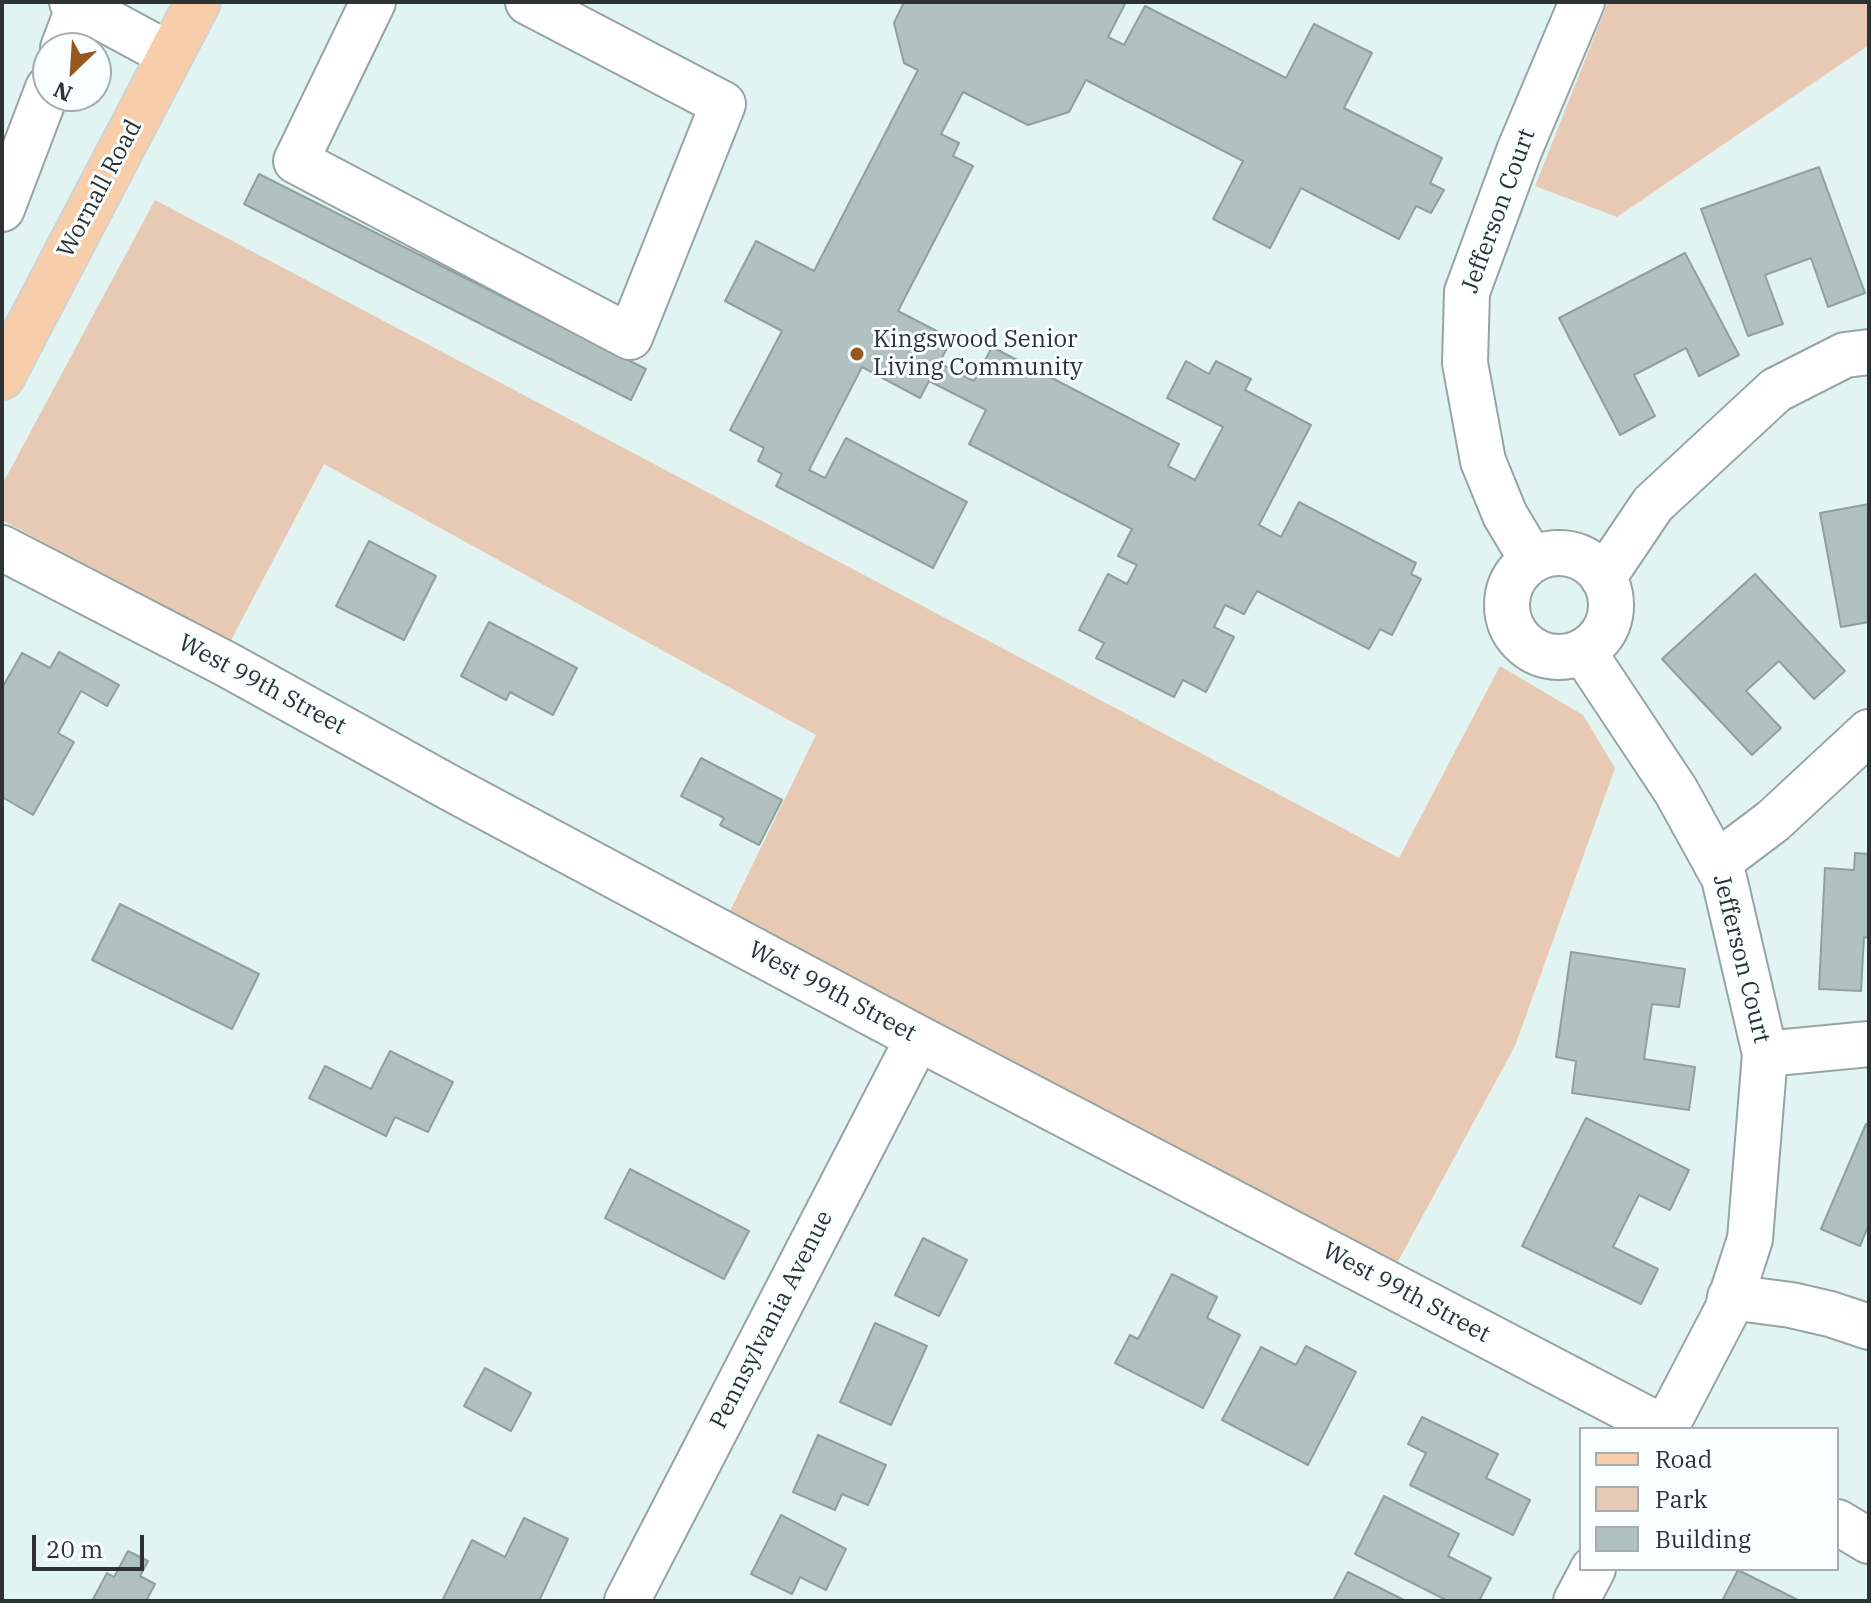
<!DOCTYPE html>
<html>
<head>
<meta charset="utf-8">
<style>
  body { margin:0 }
  #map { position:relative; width:1871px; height:1603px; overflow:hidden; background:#e2f4f1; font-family:"IBM Plex Serif",serif }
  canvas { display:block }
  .frame { position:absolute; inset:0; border:4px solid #2c3332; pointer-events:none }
  .legend { position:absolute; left:1579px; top:1427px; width:260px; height:144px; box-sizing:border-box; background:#f8fffe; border:2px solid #a6adac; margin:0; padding:10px 14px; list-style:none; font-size:24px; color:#2c3332 }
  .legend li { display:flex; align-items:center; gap:16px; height:40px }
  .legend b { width:40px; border:2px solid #a6adac }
  .north { position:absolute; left:32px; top:32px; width:80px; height:80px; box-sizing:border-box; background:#f8fffe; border:2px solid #a6adac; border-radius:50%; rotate:205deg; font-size:22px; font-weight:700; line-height:32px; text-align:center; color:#2c3332 }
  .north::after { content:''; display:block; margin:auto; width:28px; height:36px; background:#97581f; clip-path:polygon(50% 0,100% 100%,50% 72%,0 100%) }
  .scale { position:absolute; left:32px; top:1535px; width:112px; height:36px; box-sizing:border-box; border:4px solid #2c3332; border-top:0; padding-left:10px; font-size:24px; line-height:28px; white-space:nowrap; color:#2c3332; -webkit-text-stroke:6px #f8fffe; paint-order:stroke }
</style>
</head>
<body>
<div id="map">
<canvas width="1871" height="1603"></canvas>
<div class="frame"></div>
<ul class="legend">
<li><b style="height:10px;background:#f8cdaa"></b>Road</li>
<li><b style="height:22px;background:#e8cab4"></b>Park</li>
<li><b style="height:22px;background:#b0c1bf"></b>Building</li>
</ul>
<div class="north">N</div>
<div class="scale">20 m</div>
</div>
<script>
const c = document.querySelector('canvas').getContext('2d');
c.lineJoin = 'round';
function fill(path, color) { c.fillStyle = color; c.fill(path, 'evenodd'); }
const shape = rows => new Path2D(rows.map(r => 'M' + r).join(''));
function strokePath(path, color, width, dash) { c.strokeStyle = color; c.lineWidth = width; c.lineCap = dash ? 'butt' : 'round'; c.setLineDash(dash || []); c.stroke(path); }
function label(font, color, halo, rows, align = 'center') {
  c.font = font + ' "IBM Plex Serif",serif'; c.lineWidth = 6; c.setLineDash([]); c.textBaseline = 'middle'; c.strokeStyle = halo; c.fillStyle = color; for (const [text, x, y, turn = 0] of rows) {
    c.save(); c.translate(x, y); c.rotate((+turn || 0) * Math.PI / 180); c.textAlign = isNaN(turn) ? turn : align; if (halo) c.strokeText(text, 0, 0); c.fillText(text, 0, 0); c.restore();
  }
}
const green = shape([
  [1608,2,1869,2,1869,45,1617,217,1535,186],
  [155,200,1399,858,1500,666,1583,715,1615,768,1515,1046,1396,1265,727,917,816,735,324,464,229,644,4,521,2,517,3,483]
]);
const building = shape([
  [904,2,1126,2,1108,37,1124,45,1145,6,1286,78,1314,24,1372,53,1344,108,1442,158,1430,183,1444,190,1431,213,1416,206,1399,239,1301,188,1270,248,1213,219,1243,161,1086,80,1069,112,1028,125,963,92,941,134,959,143,953,156,973,166,898,311,952,339,939,363,974,381,992,347,1179,444,1168,466,1195,480,1223,427,1167,398,1186,361,1209,374,1216,361,1251,379,1245,390,1311,425,1259,525,1281,537,1299,502,1416,563,1411,574,1421,579,1392,635,1380,629,1369,649,1257,591,1244,614,1225,605,1214,627,1234,637,1206,692,1183,680,1174,697,1096,658,1104,643,1079,630,1108,574,1127,584,1137,565,1118,556,1132,529,969,444,986,410,929,381,920,398,862,367,809,470,825,478,846,438,967,502,933,568,776,486,782,474,758,461,764,448,730,430,782,331,725,301,756,241,814,271,918,70,904,63,894,23,904,2],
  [1819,167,1865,293,1828,307,1811,258,1765,275,1783,324,1748,336,1701,209,1819,167],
  [259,174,646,369,631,400,244,204,259,174],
  [1685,253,1739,355,1699,376,1686,348,1634,375,1655,416,1620,435,1559,318,1685,253],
  [1869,504,1869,622,1841,627,1820,513,1869,504],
  [369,541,436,576,404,640,336,606,369,541],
  [1755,574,1845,671,1814,699,1779,661,1746,691,1781,728,1752,755,1662,659,1755,574],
  [489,622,577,668,553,715,510,692,506,700,461,676,489,622],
  [59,652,119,685,107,706,81,691,58,733,74,742,33,815,2,797,2,688,22,653,50,668,59,652],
  [701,758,782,800,759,845,720,825,724,818,681,796,701,758],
  [1855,853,1869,854,1869,938,1864,937,1861,991,1819,989,1825,868,1854,870,1855,853],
  [120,904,259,974,232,1029,92,960,120,904],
  [1571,952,1685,969,1679,1007,1652,1004,1644,1059,1695,1067,1689,1110,1572,1093,1576,1061,1556,1057,1571,952],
  [390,1051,453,1082,428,1132,395,1117,386,1136,309,1098,325,1066,371,1089,390,1051],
  [1586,1118,1689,1170,1670,1210,1639,1195,1613,1247,1658,1269,1641,1304,1522,1246,1586,1118],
  [1866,1124,1869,1125,1869,1224,1860,1246,1821,1229,1866,1124],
  [630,1169,749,1231,724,1279,605,1218,630,1169],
  [923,1238,967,1260,939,1316,895,1295,923,1238],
  [1172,1274,1217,1297,1207,1318,1240,1335,1203,1408,1115,1363,1130,1335,1138,1339,1172,1274],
  [875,1323,927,1346,891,1425,840,1402,875,1323],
  [1306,1346,1356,1372,1308,1465,1222,1420,1261,1347,1296,1365,1306,1346],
  [485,1368,531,1393,511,1431,464,1406,485,1368],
  [1422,1417,1498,1454,1486,1478,1530,1500,1513,1535,1410,1485,1426,1453,1408,1444,1422,1417],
  [818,1435,886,1465,868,1505,842,1494,835,1510,793,1492,818,1435],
  [1384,1496,1459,1534,1448,1556,1491,1578,1479,1601,1448,1601,1355,1554,1384,1496],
  [781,1515,846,1549,826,1590,800,1577,792,1594,751,1574,781,1515],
  [524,1518,568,1539,539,1601,442,1601,472,1540,505,1557,524,1518],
  [128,1551,148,1561,140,1576,155,1584,146,1601,92,1601,107,1573,114,1577,128,1551],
  [1738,1570,1800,1601,1722,1601,1738,1570],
  [1348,1572,1406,1601,1333,1601,1348,1572]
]);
const minor = shape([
  [72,2,170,55],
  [373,2,296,161,630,337,723,104,528,2],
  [63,48,79,6],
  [2,209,48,88],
  [2,548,226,664,452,789,918,1038,1666,1429],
  '1507 605a52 52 0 1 1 104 0a52 52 0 1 1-104 0Z',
  [1532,560,1505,515,1483,461,1465,363,1467,292,1519,151,1582,2],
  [1603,578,1653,504,1776,390,1845,355,1869,352],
  [1583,651,1676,791,1724,878,1765,1054,1750,1239,1727,1310,1665,1429],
  [1716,864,1773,821,1869,732],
  [1765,1054,1869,1044],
  [1730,1297,1791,1305,1830,1314,1869,1327],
  [1837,1522,1869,1541],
  [627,1601,918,1038],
  [1576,1601,1593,1569]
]);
const major = shape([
  [2,377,198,2]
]);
const markers = [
  [857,354,8,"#97581f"]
];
const streetNames = [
  ["Wornall Road",100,189,-62],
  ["Jefferson Court",1499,211,-70],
  ["West 99th Street",262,685,28],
  ["Jefferson Court",1741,959,76],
  ["West 99th Street",832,992,28],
  ["West 99th Street",1406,1293,28],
  ["Pennsylvania Avenue",772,1320,-63]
];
const poiNames = [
  ["Kingswood Senior",873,340],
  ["Living Community",873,368]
];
fill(green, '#e8cab4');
fill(building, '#b0c1bf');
strokePath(building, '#8fa09d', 2);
strokePath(minor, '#95a5a3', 48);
strokePath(major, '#d1d2d2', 48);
strokePath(minor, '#fff', 44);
strokePath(major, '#f8cdaa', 44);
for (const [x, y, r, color] of markers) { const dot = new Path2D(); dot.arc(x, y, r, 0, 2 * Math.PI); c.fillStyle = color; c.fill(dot); strokePath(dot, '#f8fffe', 3); }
label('24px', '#2c3332', '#f8fffe', streetNames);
label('24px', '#2c3332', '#f8fffe', poiNames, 'left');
</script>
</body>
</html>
